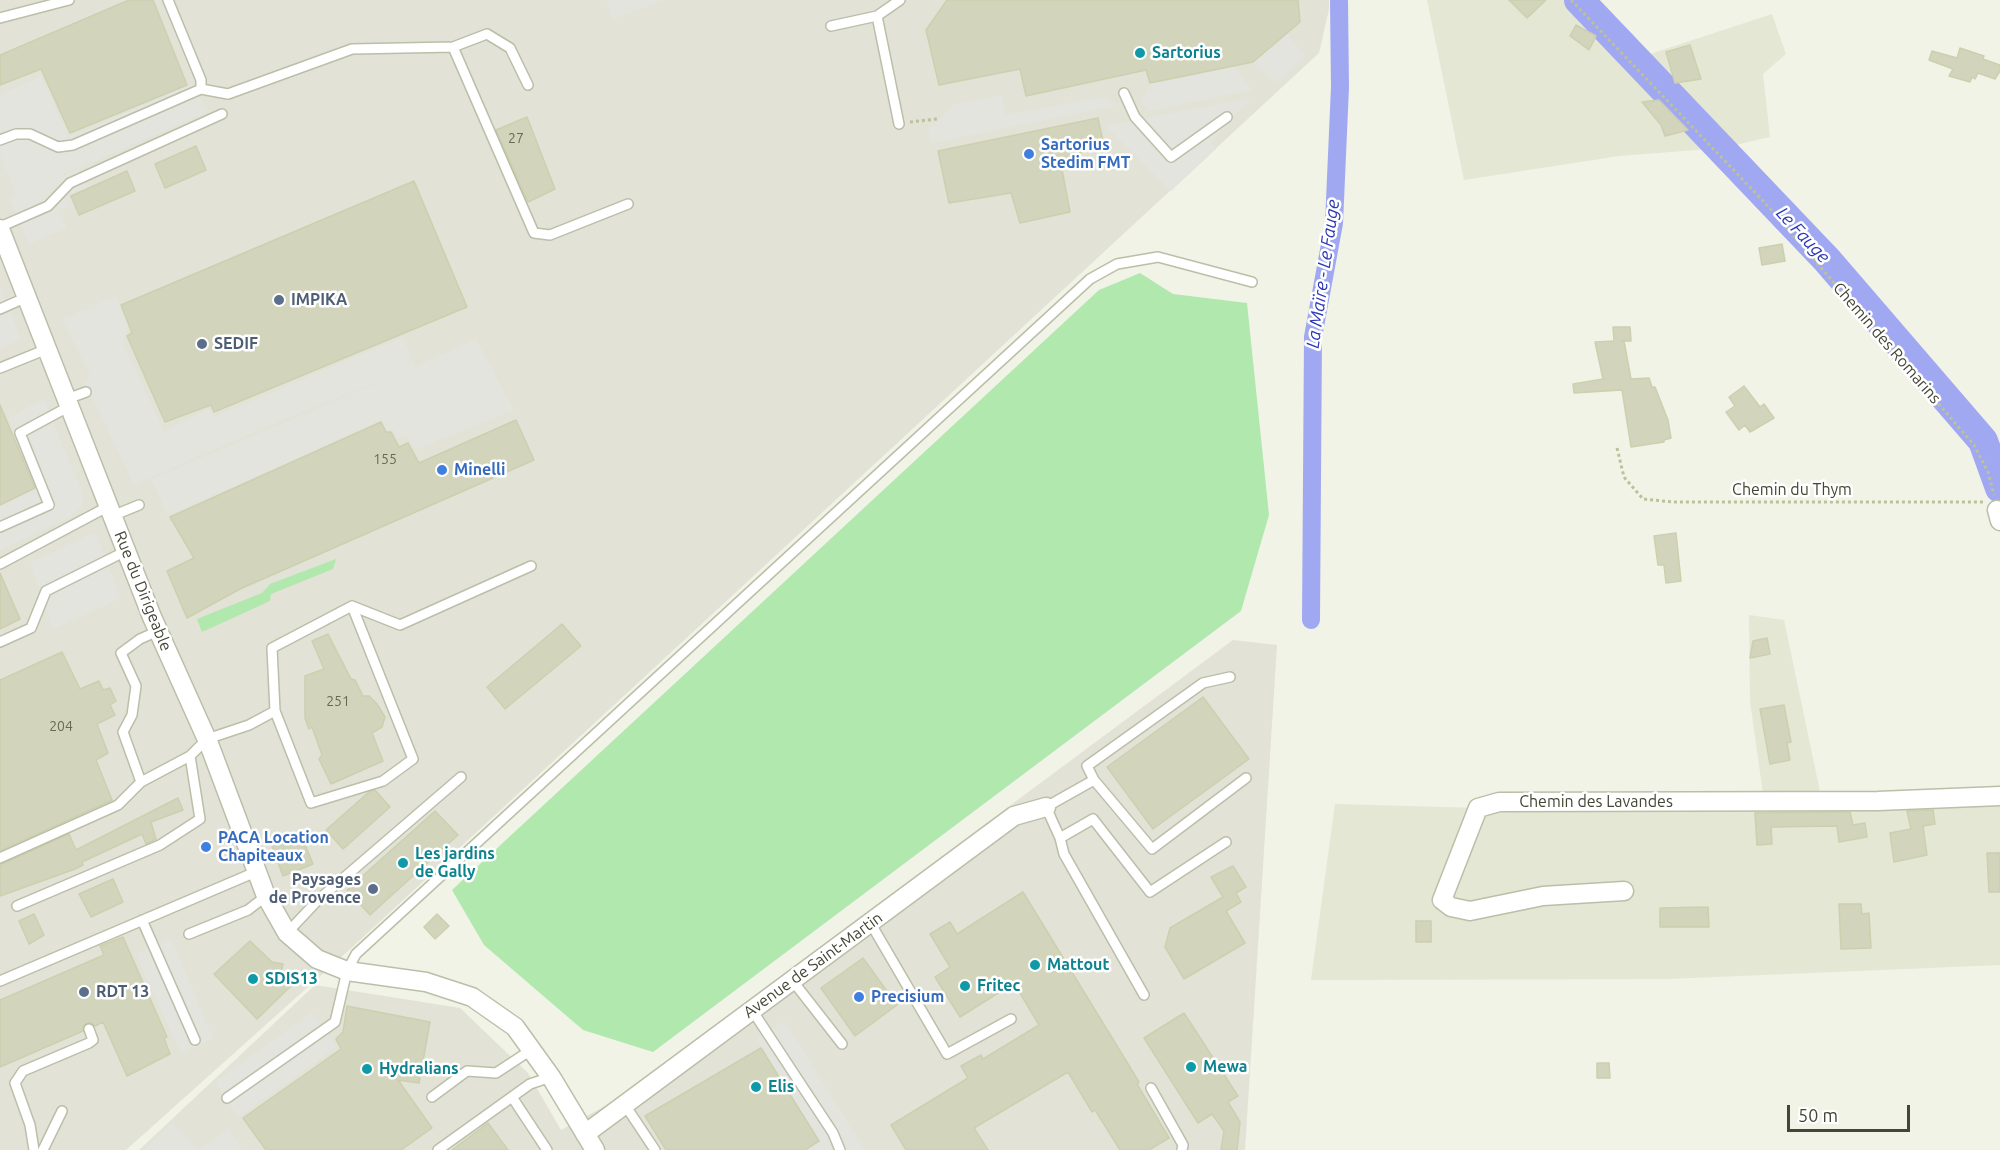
<!DOCTYPE html>
<html>
<head>
<meta charset="utf-8">
<style>
  body { margin:0 }
  #map { position:relative; width:2000px; height:1150px; overflow:hidden; background:#f0f3e6; font-family:Ubuntu,sans-serif }
  canvas { display:block }
  .scale { position:absolute; left:1787px; top:1105px; width:123px; height:27px; box-sizing:border-box; border:3px solid #444635; border-top:0; padding-left:8px; font-size:18px; line-height:21px; white-space:nowrap; color:#444635; -webkit-text-stroke:4px #fff; paint-order:stroke }
</style>
</head>
<body>
<div id="map">
<canvas width="2000" height="1150"></canvas>
<div class="scale">50 m</div>
</div>
<script>
const c = document.querySelector('canvas').getContext('2d');
c.lineJoin = 'round';
function fill(path, color) { c.fillStyle = color; c.fill(path, 'evenodd'); }
const shape = rows => new Path2D(rows.map(r => 'M' + r).join(''));
function strokePath(path, color, width, dash) { c.strokeStyle = color; c.lineWidth = width; c.lineCap = dash ? 'butt' : 'round'; c.setLineDash(dash || []); c.stroke(path); }
function label(font, color, halo, rows, align = 'center') {
  c.font = font + ' Ubuntu,sans-serif'; c.lineWidth = 5; c.setLineDash([]); c.textBaseline = 'middle'; c.strokeStyle = halo; c.fillStyle = color; for (const [text, x, y, turn = 0] of rows) {
    c.save(); c.translate(x, y); c.rotate((+turn || 0) * Math.PI / 180); c.textAlign = isNaN(turn) ? turn : align; if (halo) c.strokeText(text, 0, 0); c.fillText(text, 0, 0); c.restore();
  }
}
const residential = shape([
  [1427,0,1587,0,1641,57,1772,14,1786,54,1763,74,1770,137,1722,148,1619,156,1464,180],
  [1749,615,1784,620,1822,801,2000,796,2000,965,1668,979,1311,980,1335,804,1478,808,1764,801,1750,701]
]);
const industrial = shape([
  [0,0,1329,0,1329,9,1319,53,348,951,126,1150,0,1150],
  [1233,640,1277,645,1245,1150,139,1150,315,985,460,1008,528,1073,561,1130,607,1105]
]);
const green = shape([
  [1140,273,1173,294,1247,303,1269,515,1241,611,653,1052,583,1030,484,945,452,890,1099,290],
  [336,559,333,569,271,594,270,601,202,632,197,619,262,593,270,584]
]);
const parking = shape([
  [606,0,664,0,613,19],
  [1286,33,1306,56,1277,84,1253,62],
  [1234,66,1252,90,1150,111,1141,103,1150,83],
  [41,76,69,137,192,84,208,112,32,188,80,169,87,187,68,195,72,205,60,211,67,228,29,244,9,199,16,195,0,155,0,95],
  [1002,95,1004,115,1105,97,1115,106,931,143,928,130,955,104],
  [1251,98,1211,143,1216,149,1171,191,1105,126],
  [0,285,21,339,0,349],
  [117,296,128,326,123,343,164,431,209,409,214,417,403,337,415,367,476,339,514,410,415,450,406,435,397,439,393,429,387,431,382,420,168,516,151,479,411,369,263,428,134,485,85,383,90,375,62,319],
  [44,399,84,497,81,507,70,517,0,550,0,505,38,487,8,418],
  [95,532,121,598,53,629,30,563],
  [171,938,213,1039,181,1054,136,954],
  [312,1012,336,1047,238,1118,215,1082],
  [785,1021,865,1150,806,1150,819,1141,756,1038],
  [172,1123,199,1150,228,1129,243,1150,143,1150]
]);
const canal = shape([
  [1311,620,1313,337,1334,223,1340,87,1339,0]
]);
const river = shape([
  [1579,0,1827,260,1983,441,2000,488]
]);
const building = shape([
  [129,0,153,0,187,85,70,133,41,69,0,85,0,55,129,0],
  [947,0,1298,0,1300,22,1253,62,1150,83,1146,70,1026,96,1020,69,939,85,926,30,947,0],
  [1509,0,1546,0,1527,18,1509,0],
  [1576,25,1596,36,1589,50,1570,36,1576,25],
  [1690,45,1701,79,1675,83,1666,52,1690,45],
  [1960,48,1984,56,1983,59,2000,65,2000,71,1995,79,1978,73,1975,79,1972,77,1970,82,1949,76,1953,69,1929,60,1932,51,1957,58,1960,48],
  [1659,100,1688,130,1665,136,1661,125,1642,102,1659,100],
  [527,117,555,189,528,202,496,130,527,117],
  [1098,118,1104,146,1079,153,1080,157,1061,164,1070,212,1020,223,1011,193,949,203,938,151,1098,118],
  [196,146,206,170,165,188,155,164,196,146],
  [127,171,135,191,79,215,71,196,127,171],
  [414,181,467,307,214,412,211,405,165,422,127,336,132,333,121,305,414,181],
  [1782,244,1785,261,1762,265,1759,248,1782,244],
  [1613,327,1630,327,1631,341,1621,341,1624,341,1631,379,1649,378,1652,387,1655,387,1668,420,1671,438,1664,440,1664,442,1631,447,1622,390,1574,393,1573,384,1603,379,1595,342,1614,341,1613,327],
  [1744,386,1760,407,1764,404,1774,418,1750,432,1745,425,1739,430,1726,412,1735,406,1729,397,1744,386],
  [0,405,35,488,0,505,0,405],
  [516,420,534,460,240,589,187,618,167,571,194,558,170,517,381,422,386,432,391,432,399,447,408,443,419,463,516,420],
  [1676,533,1681,581,1666,583,1664,565,1658,565,1654,536,1676,533],
  [0,573,20,619,0,629,0,573],
  [562,624,581,646,505,709,487,687,562,624],
  [328,634,351,679,355,680,363,696,369,696,377,704,385,717,382,727,372,733,383,761,331,784,319,759,322,755,312,727,309,729,305,718,305,676,324,669,312,641,328,634],
  [1767,638,1770,654,1750,658,1753,641,1767,638],
  [62,652,80,689,99,681,103,690,110,688,116,701,110,705,115,715,97,724,108,753,96,760,112,800,0,851,0,680,62,652],
  [1203,697,1249,759,1153,829,1107,767,1203,697],
  [1784,705,1791,742,1787,743,1790,760,1770,764,1760,709,1784,705],
  [375,790,390,807,343,849,326,830,369,792,375,790],
  [178,798,183,810,151,822,156,839,146,844,142,834,82,862,83,865,75,869,0,896,0,865,69,834,76,850,178,798],
  [1933,810,1935,824,1923,826,1927,855,1894,862,1890,833,1911,829,1907,811,1933,810],
  [435,811,458,835,370,915,347,890,435,811],
  [1850,812,1853,825,1865,823,1867,837,1839,842,1837,826,1771,827,1772,844,1757,845,1755,813,1850,812],
  [301,835,313,864,283,876,272,846,301,835],
  [1987,853,2000,853,2000,892,1989,892,1987,853],
  [1233,866,1246,887,1236,893,1241,902,1226,911,1245,943,1184,979,1165,947,1170,928,1223,897,1211,877,1233,866],
  [113,879,123,902,91,917,79,894,113,879],
  [1023,892,1139,1082,1137,1084,1169,1138,1149,1150,1120,1150,1095,1110,1092,1112,1068,1072,974,1128,988,1150,906,1150,891,1125,968,1078,961,1066,981,1055,983,1059,1039,1025,1014,983,960,1017,935,977,950,967,930,934,950,922,957,934,1023,892],
  [1839,904,1861,904,1862,914,1869,913,1871,948,1841,949,1839,904],
  [1708,907,1709,927,1660,927,1660,908,1708,907],
  [34,914,44,935,29,944,19,921,34,914],
  [437,914,449,926,435,939,424,927,437,914],
  [1416,921,1431,921,1431,942,1416,942,1416,921],
  [123,937,167,1037,164,1038,170,1054,127,1076,103,1022,95,1026,90,1022,84,1025,83,1031,0,1067,0,1000,104,955,100,946,123,937],
  [250,941,272,962,283,964,281,973,292,985,257,1019,214,974,250,941],
  [863,958,897,1005,855,1036,821,988,863,958],
  [347,1006,430,1022,419,1083,398,1080,432,1128,401,1150,266,1150,243,1118,341,1049,336,1039,343,1032,347,1006],
  [1184,1013,1238,1096,1228,1102,1240,1122,1237,1150,1221,1150,1224,1131,1212,1114,1198,1123,1144,1038,1184,1013],
  [761,1048,819,1141,805,1150,666,1150,645,1116,761,1048],
  [1597,1063,1609,1063,1610,1078,1597,1078,1597,1063],
  [488,1123,508,1150,452,1150,488,1123]
]);
const path = shape([
  [1571,0,1766,204,1974,445,1988,472,1994,495],
  [910,122,937,119],
  [1617,448,1624,477,1643,499,1673,502,1983,502]
]);
const service = shape([
  [877,16,899,124],
  [0,18,69,0],
  [831,26,877,16,900,0],
  [453,47,534,233,550,235,628,204],
  [201,89,228,94,352,49,453,47,487,34,510,48,528,85],
  [1124,93,1135,117,1171,157,1227,117],
  [0,140,16,134,30,134,58,147,73,145,201,89,201,80,168,0],
  [0,227,48,206,70,183,222,114],
  [0,309,27,297],
  [0,368,47,349],
  [67,399,86,392],
  [112,516,139,505],
  [0,527,49,505,20,433,70,406],
  [0,564,109,506],
  [158,631,140,639,121,653,136,686,132,715,123,732,141,782,190,756],
  [0,642,31,628,46,591,126,551],
  [275,711,311,803,383,781,413,759,352,606],
  [1094,780,1152,849,1246,778],
  [1060,838,1064,854,1144,995],
  [1226,842,1150,892,1093,819,1060,838,1046,807,1094,780,1087,766,1203,683,1230,677],
  [0,858,118,805,141,782],
  [17,906,160,845,200,819,190,756,207,739,249,725,275,711,272,648,352,606,400,625,531,566],
  [142,920,195,1040],
  [871,924,947,1054,1011,1019],
  [287,933,318,900,461,777],
  [189,934,248,910,266,896],
  [792,980,842,1044],
  [0,981,258,871],
  [752,1010,833,1133,840,1150],
  [1151,1088,1183,1145,1182,1150],
  [432,1097,467,1071,496,1073,531,1050],
  [512,1097,547,1150],
  [227,1098,335,1022,347,971,356,954,1090,279,1117,264,1158,257,1252,282],
  [625,1105,655,1150],
  [34,1150,30,1125,15,1083,23,1071,89,1043,93,1040,89,1029],
  [43,1150,62,1111],
  [438,1150,530,1084,551,1077]
]);
const minor = shape([
  [0,229,152,617,209,744,266,896,287,933,317,959,347,971,426,982,472,997,515,1027,551,1077,595,1150],
  [1997,510,2000,521],
  [1624,891,1543,896,1470,911,1451,907,1442,900,1478,808,1499,802,1878,801,2000,796],
  [585,1134,1014,816,1046,807]
]);
const markers = [
  [1140,53,6,"#0f9aa8"],
  [1029,154,6,"#3f7fe0"],
  [279,300,6,"#5c6f8a"],
  [202,344,6,"#5c6f8a"],
  [442,470,6,"#3f7fe0"],
  [206,847,6,"#3f7fe0"],
  [403,863,6,"#0f9aa8"],
  [373,889,6,"#5c6f8a"],
  [1035,965,6,"#0f9aa8"],
  [253,979,6,"#0f9aa8"],
  [965,986,6,"#0f9aa8"],
  [84,992,6,"#5c6f8a"],
  [859,997,6,"#3f7fe0"],
  [1191,1067,6,"#0f9aa8"],
  [367,1069,6,"#0f9aa8"],
  [756,1087,6,"#0f9aa8"]
];
const numberNames = [
  ["27",516,138],
  ["155",385,459],
  ["251",338,701],
  ["204",61,726]
];
const cultureNames = [
  ["Sartorius",1152,53],
  ["Les jardins",415,854],
  ["de Gally",415,872],
  ["Mattout",1047,965],
  ["SDIS13",265,979],
  ["Fritec",977,986],
  ["Mewa",1203,1067],
  ["Hydralians",379,1069],
  ["Elis",768,1087]
];
const shopNames = [
  ["Sartorius",1041,145],
  ["Stedim FMT",1041,163],
  ["Minelli",454,470],
  ["PACA Location",218,838],
  ["Chapiteaux",218,856],
  ["Precisium",871,997]
];
const serviceNames = [
  ["IMPIKA",291,300],
  ["SEDIF",214,344],
  ["Paysages",361,880,"right"],
  ["de Provence",361,898,"right"],
  ["RDT 13",96,992]
];
const streetNames = [
  ["Chemin des Romarins",1887,343,49],
  ["Chemin du Thym",1792,490],
  ["Rue du Dirigeable",143,591,68],
  ["Chemin des Lavandes",1596,802],
  ["Avenue de Saint-Martin",813,965,-36]
];
const waterNames = [
  ["Le Fauge",1803,235,47],
  ["La Maïre - Le Fauge",1323,274,-82]
];
fill(residential, '#e3e7d3');
fill(industrial, '#e2e2d7');
fill(green, '#b0e8ad');
fill(parking, '#e3e4de');
strokePath(canal, '#a0a8f1', 18);
strokePath(river, '#a0a8f1', 30);
fill(building, '#d2d5bb');
strokePath(building, '#ccd0ae', 1.5);
strokePath(service, '#bbbfa8', 12);
strokePath(minor, '#bbbfa8', 21);
strokePath(path, '#bbc199', 3, [3, 3]);
strokePath(service, '#fff', 9);
strokePath(minor, '#fff', 18);
for (const [x, y, r, color] of markers) { const dot = new Path2D(); dot.arc(x, y, r, 0, 2 * Math.PI); c.fillStyle = color; c.fill(dot); strokePath(dot, '#fff', 2); }
label('14px', '#686a56', null, numberNames);
label('bold 16px', '#0d838f', '#fff', cultureNames, 'left');
label('bold 16px', '#366cbe', '#fff', shopNames, 'left');
label('bold 16px', '#4e5e75', '#fff', serviceNames, 'left');
label('16px', '#444635', '#fff', streetNames);
label('italic 18px', '#2c37b3', '#fff', waterNames);
</script>
</body>
</html>
